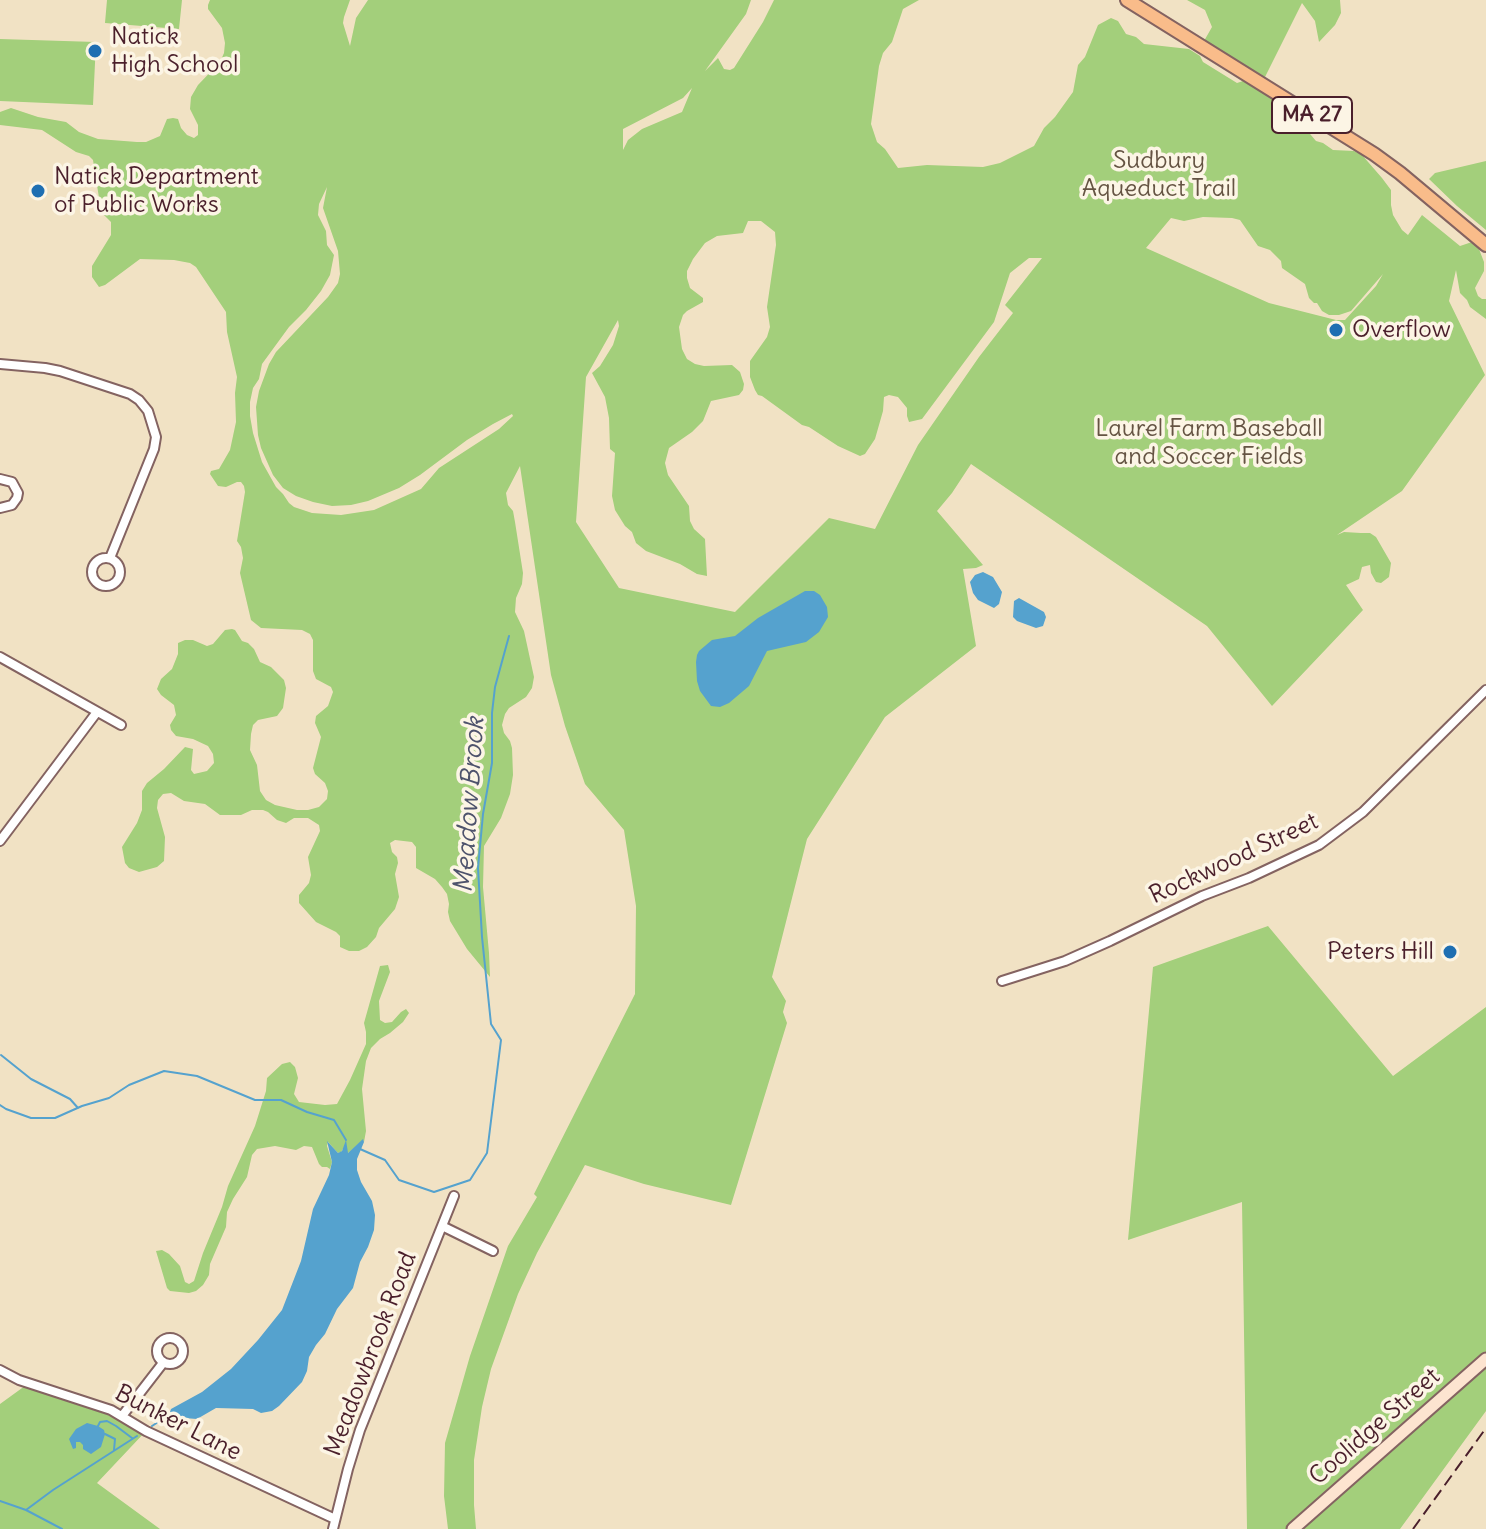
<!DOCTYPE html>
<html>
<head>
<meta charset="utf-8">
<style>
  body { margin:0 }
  canvas { display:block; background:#f1e2c4 }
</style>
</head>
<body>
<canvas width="1486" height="1529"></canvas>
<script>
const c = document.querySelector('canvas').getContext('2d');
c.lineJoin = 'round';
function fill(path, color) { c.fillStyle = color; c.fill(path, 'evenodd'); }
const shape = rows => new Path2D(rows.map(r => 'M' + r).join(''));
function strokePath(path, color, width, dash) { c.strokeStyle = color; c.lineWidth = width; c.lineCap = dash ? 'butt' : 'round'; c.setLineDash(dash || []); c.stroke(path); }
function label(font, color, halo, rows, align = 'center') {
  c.font = font + ' Delius,sans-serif'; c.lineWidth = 7; c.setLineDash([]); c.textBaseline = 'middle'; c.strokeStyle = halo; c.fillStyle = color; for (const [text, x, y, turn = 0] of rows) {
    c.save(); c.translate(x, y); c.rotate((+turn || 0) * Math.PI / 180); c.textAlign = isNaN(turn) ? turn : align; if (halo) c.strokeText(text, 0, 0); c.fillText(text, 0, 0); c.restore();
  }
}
const green = shape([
  [107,0,182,0,179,29,105,23],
  [210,0,350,0,344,17,343,23,350,46,356,18,368,0,751,0,746,14,705,71,718,58,724,69,730,70,734,68,763,22,774,0,919,0,903,9,892,42,883,53,879,66,871,124,877,142,885,149,898,168,927,165,983,167,1000,163,1034,146,1044,128,1055,117,1073,92,1078,65,1085,57,1098,25,1111,18,1118,21,1126,34,1136,37,1144,44,1189,49,1200,56,1203,62,1237,83,1243,81,1300,115,1305,128,1316,141,1323,143,1333,150,1354,151,1362,155,1382,178,1391,190,1391,205,1393,215,1402,230,1408,235,1422,215,1460,246,1472,242,1477,244,1484,262,1484,271,1475,288,1478,296,1482,299,1486,299,1486,319,1470,307,1467,300,1460,293,1456,270,1449,301,1485,375,1402,491,1337,535,1344,532,1361,533,1370,533,1376,537,1391,563,1389,577,1381,583,1376,582,1371,573,1370,565,1362,567,1359,579,1346,585,1363,610,1272,706,1207,626,971,464,952,493,937,511,983,565,976,568,963,569,976,646,885,717,807,839,772,977,786,1001,783,1012,787,1023,731,1205,644,1184,585,1165,537,1253,518,1294,491,1369,482,1407,474,1460,474,1505,476,1529,448,1529,444,1496,445,1443,470,1356,508,1246,537,1197,534,1194,635,994,636,906,624,830,585,784,565,726,551,675,520,466,506,493,508,505,513,511,515,522,523,573,522,584,516,598,515,612,524,631,534,677,532,688,526,697,509,708,505,714,502,725,504,733,510,741,512,748,513,775,510,794,501,818,484,846,483,887,489,953,490,977,467,949,450,921,448,912,449,904,447,894,442,887,435,879,416,868,416,847,412,842,395,840,390,843,392,852,397,857,398,863,395,874,399,897,395,909,379,928,376,937,367,947,359,951,349,951,340,947,340,936,336,932,316,922,299,903,299,895,309,883,311,875,308,857,320,831,319,825,308,818,294,818,286,823,277,820,268,812,263,810,252,810,241,815,220,815,205,804,184,801,171,793,163,794,158,800,157,808,165,837,164,861,157,867,139,872,129,868,125,863,122,847,137,823,142,810,142,791,147,783,164,769,185,747,193,749,191,770,194,774,207,771,214,763,213,754,208,746,193,739,176,736,171,730,170,725,176,715,174,705,161,695,157,689,161,679,172,669,178,654,178,643,185,640,193,640,207,646,213,644,225,630,232,629,235,630,242,641,248,643,254,649,260,662,271,667,284,680,286,688,283,708,277,716,258,720,253,725,251,734,250,750,257,765,260,791,266,800,275,805,297,810,308,810,319,807,327,799,328,791,325,783,315,774,313,768,321,737,315,723,316,716,328,706,333,692,331,687,316,679,313,671,313,640,310,634,302,630,261,628,251,620,240,573,243,558,241,547,237,541,245,492,244,486,241,482,237,482,226,487,218,486,210,474,211,471,219,469,230,450,236,422,235,393,237,377,227,332,226,312,196,267,190,263,174,260,140,259,105,285,99,287,92,277,92,266,111,235,111,222,104,215,100,204,93,160,89,156,76,152,42,130,0,125,0,112,11,108,38,117,66,122,79,132,98,139,137,142,146,142,160,136,167,119,173,118,178,119,181,128,187,135,194,138,198,135,198,125,190,109,191,97,198,85,220,62,224,53,225,43,222,28,208,9,208,5],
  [692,88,682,112,642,129,628,140,623,150,623,129,683,98],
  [327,187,323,208,338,251,340,274,338,283,328,297,276,352,269,364,259,391,256,407,258,435,261,448,273,475,283,488,296,496,313,502,332,506,351,505,368,501,399,488,420,475,467,440,493,424,512,414,513,416,499,429,439,468,421,489,374,510,341,515,312,513,294,507,289,503,283,494,276,487,262,462,253,433,250,416,250,402,253,388,259,379,262,364,289,327,306,310,321,291,330,275,334,255,327,245,326,231,318,215,319,204],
  [1203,217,1232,218,1240,220,1258,246,1270,250,1281,261,1282,268,1305,284,1309,298,1314,303,1317,303,1322,311,1329,315,1339,315,1351,311,1383,274,1376,286,1345,320,1336,320,1269,303,1146,248,1171,218,1184,221],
  [748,221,761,221,775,232,776,245,767,307,770,327,767,337,750,361,750,377,755,390,758,395,762,396,802,425,809,427,838,446,860,456,865,454,875,439,883,411,884,397,889,395,898,397,907,408,907,416,909,422,922,419,994,322,1010,273,1029,258,1042,258,1005,305,1013,313,979,357,918,445,875,529,829,518,735,612,619,588,576,522,586,377,618,320,619,326,613,345,600,366,592,373,605,397,609,418,610,449,615,453,612,496,615,510,625,526,632,532,636,543,646,551,680,564,697,574,707,576,705,539,694,529,690,521,689,506,668,475,665,463,669,448,692,432,703,421,711,401,739,395,743,390,744,384,740,372,732,365,704,366,695,364,687,359,682,349,679,327,683,315,687,311,703,302,703,298,690,288,687,278,687,271,693,259,705,243,717,236,743,233],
  [1187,0,1340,0,1341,13,1335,25,1319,42,1315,21,1302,3,1265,77,1204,41,1212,27,1205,10],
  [0,39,96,42,93,105,0,101],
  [1486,161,1486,230,1457,206,1429,179,1435,173],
  [1268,926,1393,1076,1486,1007,1486,1411,1400,1529,1247,1529,1242,1202,1128,1240,1153,967],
  [388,965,390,972,379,1001,380,1020,385,1023,392,1022,401,1012,406,1009,409,1013,403,1022,390,1033,380,1039,371,1048,366,1061,362,1089,366,1131,364,1142,363,1140,347,1154,345,1146,341,1152,338,1153,328,1142,327,1146,332,1162,330,1169,327,1167,322,1167,319,1164,312,1147,304,1146,296,1150,275,1146,257,1149,252,1155,247,1177,233,1199,227,1212,226,1227,210,1264,209,1275,203,1285,196,1291,189,1293,170,1291,167,1288,156,1251,162,1250,169,1254,180,1266,185,1282,189,1284,194,1281,203,1253,222,1207,228,1186,255,1126,266,1091,267,1078,282,1064,290,1062,295,1067,298,1078,294,1094,299,1102,325,1105,337,1104,350,1080,366,1044,366,1032,364,1023,380,966],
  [29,1383,100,1405,146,1431,97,1483,160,1529,0,1529,0,1404]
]);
const water = shape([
  [983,572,993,577,1002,592,999,604,994,608,978,600,973,593,970,582,975,575],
  [805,591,814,591,820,595,827,607,828,617,819,632,806,642,767,651,749,686,729,703,720,707,711,706,700,691,697,681,696,662,697,655,699,651,712,640,735,636,758,618],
  [1019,598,1044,612,1046,617,1043,626,1036,628,1017,621,1013,617,1014,601],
  [363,1139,364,1142,357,1159,357,1170,361,1182,372,1201,375,1215,374,1230,368,1247,360,1262,353,1288,337,1309,325,1334,316,1345,309,1357,307,1371,302,1382,279,1406,272,1411,261,1413,253,1409,216,1408,197,1419,171,1417,169,1415,171,1409,202,1392,231,1369,258,1340,282,1310,301,1261,313,1209,329,1175,332,1162,327,1141,338,1153,342,1151,346,1140,348,1153],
  [87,1423,98,1426,104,1430,105,1434,101,1447,91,1454,83,1449,83,1445,80,1442,76,1442,76,1448,73,1449,69,1439,76,1429]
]);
const stream = shape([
  [1,1055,31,1079,70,1099,78,1108],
  [0,1105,6,1109,31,1118,55,1118,82,1106,109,1098,129,1085,164,1071,197,1076,255,1100,281,1100,307,1112,334,1120,346,1140],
  [360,1149,385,1160,399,1180,434,1192,470,1180,487,1153,501,1040,491,1024,482,937,478,868,483,814,492,763,492,713,495,687,509,636],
  [98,1426,100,1422,107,1421,116,1426,132,1438],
  [152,1426,169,1415],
  [105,1434,115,1439,114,1450],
  [0,1501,26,1510,62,1529],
  [26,1510,53,1490,137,1436]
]);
const street = shape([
  [0,364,45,368,60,371,130,394,139,400,148,411,156,437,154,449,110,558],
  [0,479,12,482,18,493,17,498,12,505,0,508],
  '92 572a14 14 0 1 1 28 0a14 14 0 1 1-28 0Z',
  [0,657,121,725],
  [0,841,97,712],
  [1002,981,1065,961,1110,941,1202,896,1249,878,1319,845,1363,812,1486,690],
  [442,1226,493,1251],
  '157 1351a13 13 0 1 1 26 0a13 13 0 1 1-26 0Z',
  [0,1370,19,1380,111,1410,146,1431,335,1519],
  [122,1416,163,1363],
  [333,1529,348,1469,360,1430,454,1196]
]);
const secondary = shape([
  [1293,1529,1486,1359]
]);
const primary = shape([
  [1127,0,1374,154,1400,173,1486,245]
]);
const rail = shape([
  [1413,1529,1486,1428]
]);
const markers = [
  [95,51,8,"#1f6fb2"],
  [38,191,8,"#1f6fb2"],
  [1336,330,8,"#1f6fb2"],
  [1450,952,8,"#1f6fb2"]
];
const shields = [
  [1312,115,80]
];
const shieldNames = [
  ["MA 27",1312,115]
];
const poiNames = [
  ["Natick",111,37],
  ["High School",111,65],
  ["Natick Department",54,177],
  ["of Public Works",54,205],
  ["Overflow",1352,330],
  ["Peters Hill",1434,952,"right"]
];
const parkNames = [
  ["Sudbury",1159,161],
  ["Aqueduct Trail",1159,189],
  ["Laurel Farm Baseball",1209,429],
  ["and Soccer Fields",1209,457]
];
const streetNames = [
  ["Rockwood Street",1234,859,-25],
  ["Meadowbrook Road",371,1354,-69],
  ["Bunker Lane",178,1423,27],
  ["Coolidge Street",1375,1427,-41]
];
const waterNames = [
  ["Meadow Brook",470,805,-86]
];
fill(green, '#a3cf7b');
fill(water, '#55a2ce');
strokePath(stream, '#55a2ce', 2);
strokePath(street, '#846361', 12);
strokePath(secondary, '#846361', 15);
strokePath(primary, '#846361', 16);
strokePath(street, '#fff', 8);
strokePath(secondary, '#fde4d0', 11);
strokePath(primary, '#f9bc8a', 12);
strokePath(rail, '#4a1f2b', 2, [12, 6]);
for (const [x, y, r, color] of markers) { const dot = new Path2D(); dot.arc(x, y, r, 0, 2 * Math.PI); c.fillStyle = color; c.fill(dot); strokePath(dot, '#fcf5e5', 3); }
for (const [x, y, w] of shields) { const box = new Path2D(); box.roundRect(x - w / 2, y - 18, w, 36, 6); c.fillStyle = '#fcf5e5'; c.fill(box); strokePath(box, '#4a1f2b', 2); }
label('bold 22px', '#4a1f2b', null, shieldNames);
label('24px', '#4a1f2b', '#fcf5e5', poiNames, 'left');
label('24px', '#655443', '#fcf5e5', parkNames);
label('24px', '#4a1f2b', '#fcf5e5', streetNames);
label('italic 26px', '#4e536c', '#fcf5e5', waterNames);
</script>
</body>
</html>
